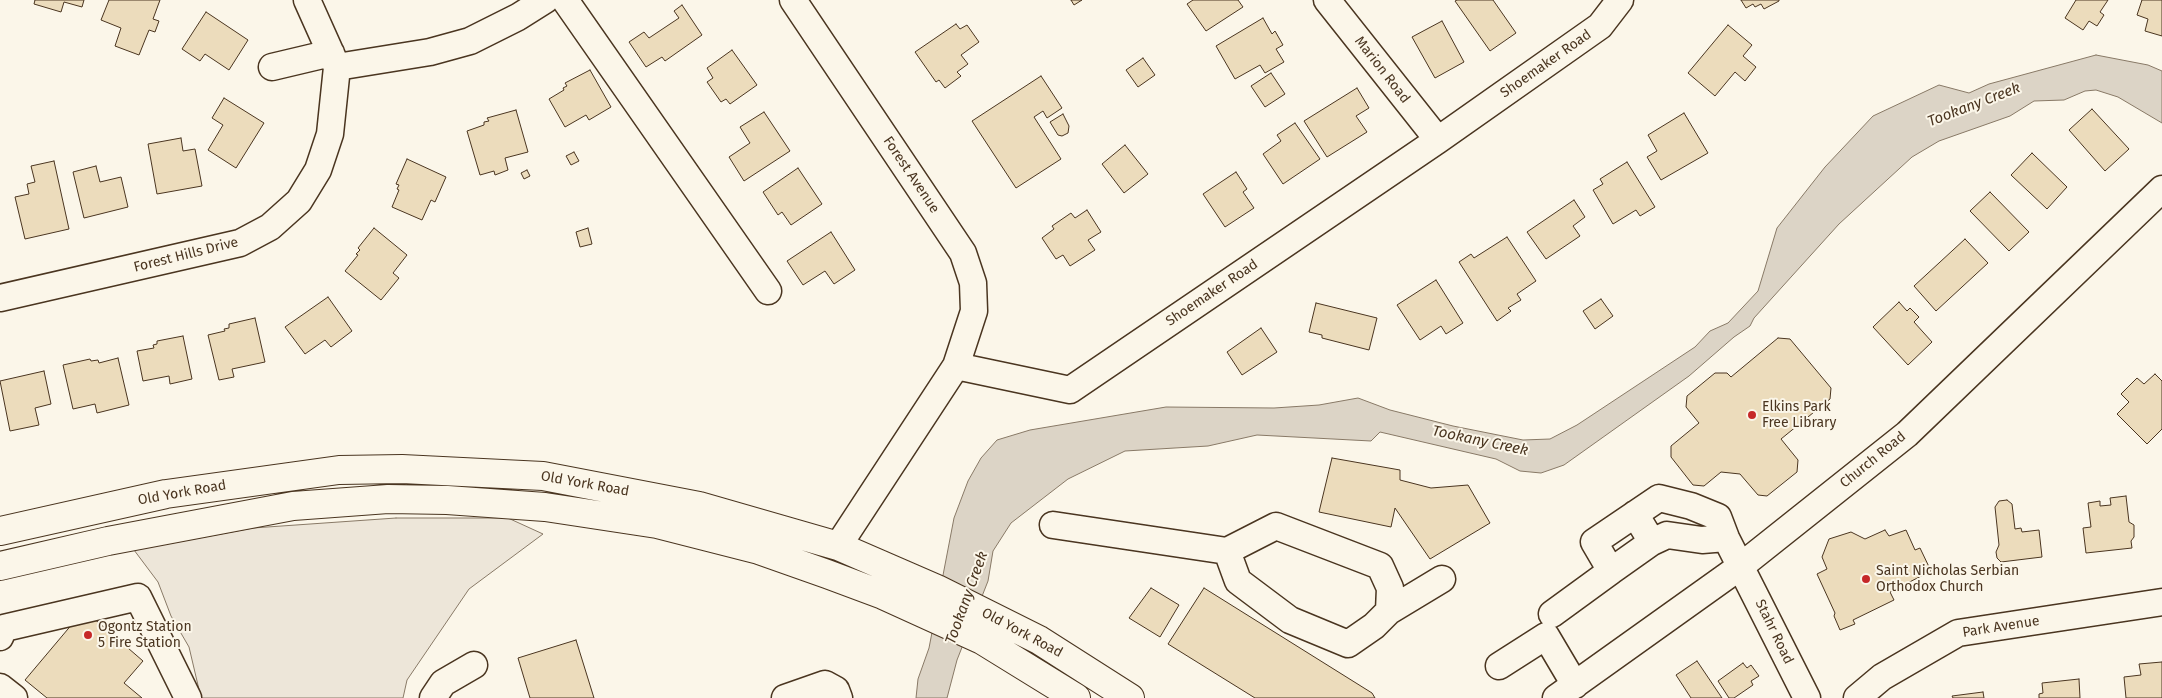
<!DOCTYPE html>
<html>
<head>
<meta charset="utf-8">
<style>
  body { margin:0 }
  canvas { display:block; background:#fbf6e9 }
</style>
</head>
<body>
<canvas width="2162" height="698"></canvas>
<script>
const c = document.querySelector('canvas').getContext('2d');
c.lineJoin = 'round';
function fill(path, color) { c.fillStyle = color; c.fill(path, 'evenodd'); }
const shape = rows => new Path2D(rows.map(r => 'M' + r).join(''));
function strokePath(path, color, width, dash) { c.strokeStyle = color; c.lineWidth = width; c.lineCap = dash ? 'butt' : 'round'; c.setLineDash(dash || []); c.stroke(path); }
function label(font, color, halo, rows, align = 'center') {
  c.font = font + ' "Fira Sans",sans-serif'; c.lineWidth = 4; c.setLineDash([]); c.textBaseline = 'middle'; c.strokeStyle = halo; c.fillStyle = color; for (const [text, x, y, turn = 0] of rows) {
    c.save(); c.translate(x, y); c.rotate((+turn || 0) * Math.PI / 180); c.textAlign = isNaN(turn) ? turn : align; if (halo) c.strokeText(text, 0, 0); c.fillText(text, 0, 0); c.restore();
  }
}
const green = shape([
  [396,518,508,518,543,534,469,589,407,680,403,698,201,698,189,647,171,616,158,582,134,550,253,528,396,518]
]);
const water = shape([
  [2096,55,2148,65,2162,71,2162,123,2118,97,2096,90,2085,91,2064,100,2034,101,2010,116,1939,141,1912,157,1839,224,1754,318,1750,326,1734,337,1689,376,1564,465,1541,473,1520,471,1496,459,1380,432,1371,441,1257,435,1208,446,1125,451,1068,479,1011,523,993,551,988,581,957,660,947,698,916,698,918,679,929,648,954,518,968,481,981,458,997,440,1030,430,1166,407,1274,408,1319,405,1358,398,1390,410,1453,426,1523,440,1550,439,1577,425,1695,347,1710,331,1728,323,1758,291,1777,228,1825,167,1873,116,1939,85,1969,93,1989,84,2096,55]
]);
const building = shape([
  [35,0,84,0,82,7,64,2,61,12,34,4,35,0],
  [109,0,160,0,153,19,159,21,155,32,149,30,139,55,115,46,121,28,101,20,109,0],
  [1071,0,1082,0,1074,5,1071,0],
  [1193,0,1238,0,1243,7,1206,31,1187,4,1193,0],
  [1457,0,1493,0,1516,33,1490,51,1455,1,1457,0],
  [1741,0,1779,0,1779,1,1764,9,1761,4,1755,7,1753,4,1746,8,1741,0],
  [2076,0,2108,0,2100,12,2104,15,2097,26,2089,21,2083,30,2065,18,2076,0],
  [2142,0,2162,0,2162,36,2145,31,2148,19,2137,15,2142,0],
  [682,5,702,35,665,61,662,57,646,67,629,42,644,32,649,38,679,18,674,11,682,5],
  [206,12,248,40,229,70,205,54,200,61,182,49,206,12],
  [1263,18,1272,34,1275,31,1283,45,1276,49,1284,62,1265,73,1260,65,1235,79,1216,46,1263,18],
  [1442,21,1464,62,1435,78,1412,37,1442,21],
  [956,24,960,29,967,25,979,42,961,55,968,64,957,72,961,76,945,88,939,80,936,82,915,52,956,24],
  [1728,25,1752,45,1743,56,1756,67,1745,81,1735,72,1715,96,1688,73,1728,25],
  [732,50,757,85,730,104,726,99,721,102,707,82,713,78,707,68,732,50],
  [1143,58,1155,75,1138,87,1126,70,1143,58],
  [590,70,611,107,589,120,586,115,565,127,549,99,564,90,563,88,567,86,565,83,590,70],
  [1271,73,1285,94,1265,107,1251,86,1271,73],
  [1041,76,1062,108,1047,118,1043,111,1034,117,1061,159,1016,188,972,121,1041,76],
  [1357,88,1369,108,1356,116,1367,132,1327,157,1304,121,1357,88],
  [224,98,264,123,236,168,208,150,223,125,212,118,224,98],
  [2092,109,2129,149,2105,171,2069,130,2092,109],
  [516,110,528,152,505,158,508,170,495,175,494,171,480,175,467,131,484,125,484,122,489,121,487,118,516,110],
  [764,112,790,151,744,181,729,157,750,143,740,127,764,112],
  [1684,113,1708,153,1661,180,1647,157,1657,151,1648,135,1684,113],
  [1063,114,1069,126,1068,133,1062,136,1058,135,1050,122,1063,114],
  [1295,123,1320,159,1283,184,1263,154,1281,141,1277,135,1295,123],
  [181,138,183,151,195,149,202,186,157,194,148,144,181,138],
  [1125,145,1148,174,1124,193,1102,164,1125,145],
  [574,152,579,161,571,165,566,156,574,152],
  [2032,153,2067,187,2047,209,2011,175,2032,153],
  [407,159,446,177,435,202,431,200,422,220,392,207,399,190,397,189,399,185,396,184,407,159],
  [54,161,69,229,25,239,15,197,29,194,27,184,35,182,31,166,54,161],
  [1627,162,1655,207,1640,216,1636,210,1613,224,1593,190,1603,184,1600,179,1627,162],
  [96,166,100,182,121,177,128,207,84,218,73,172,96,166],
  [798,168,822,204,791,225,782,212,778,215,763,192,798,168],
  [527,170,530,176,524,179,521,173,527,170],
  [1236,172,1247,189,1243,192,1254,208,1225,227,1203,194,1236,172],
  [1990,192,2029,232,2009,251,1970,211,1990,192],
  [1574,200,1585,217,1573,226,1580,236,1546,259,1527,232,1574,200],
  [1087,210,1101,232,1088,240,1095,250,1070,266,1063,255,1056,259,1042,238,1054,229,1052,226,1071,213,1075,218,1087,210],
  [374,228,407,255,393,273,399,278,381,300,345,271,358,255,356,254,360,250,358,248,374,228],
  [588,228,592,244,580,247,576,232,588,228],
  [831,232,855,270,834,284,825,271,803,285,787,261,831,232],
  [1507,237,1536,281,1517,294,1521,300,1508,308,1511,311,1497,321,1459,262,1471,254,1474,258,1507,237],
  [1965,239,1988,263,1936,311,1914,286,1965,239],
  [1436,280,1463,323,1446,334,1441,326,1420,340,1397,305,1436,280],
  [328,297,352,331,331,347,325,340,305,354,285,327,328,297],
  [1601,299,1613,316,1595,329,1583,311,1601,299],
  [1899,302,1907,311,1910,308,1919,317,1914,322,1932,342,1908,365,1873,327,1899,302],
  [1316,303,1377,318,1369,350,1322,338,1322,335,1309,332,1316,303],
  [255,318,265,362,232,369,234,377,219,380,208,335,225,331,224,329,229,328,229,324,255,318],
  [1261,328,1277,352,1242,375,1227,352,1261,328],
  [183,336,192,379,170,384,169,376,143,381,137,351,154,348,153,345,157,344,157,341,183,336],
  [1778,338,1790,339,1831,388,1830,399,1781,439,1798,460,1797,472,1767,496,1758,495,1740,474,1721,472,1704,486,1693,485,1671,457,1671,446,1699,423,1686,407,1687,396,1715,373,1727,373,1731,377,1778,338],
  [118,358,129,405,97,413,95,404,73,409,63,365,90,359,91,361,98,360,99,363,118,358],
  [44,371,51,404,35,408,39,425,10,431,0,381,44,371],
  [2155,374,2162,381,2162,429,2147,444,2117,414,2129,402,2121,394,2137,378,2144,384,2155,374],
  [1332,458,1400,470,1400,480,1431,488,1468,485,1490,523,1430,559,1395,508,1391,527,1319,512,1332,458],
  [2126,496,2129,522,2134,525,2134,537,2131,541,2132,548,2086,553,2083,528,2091,527,2088,503,2100,501,2100,506,2111,505,2110,498,2126,496],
  [2007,500,2012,504,2015,529,2021,528,2022,532,2039,530,2042,557,2001,562,1997,558,1996,552,1999,545,1995,507,1999,501,2007,500],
  [1885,530,1889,536,1906,530,1915,550,1920,548,1931,571,1890,592,1894,600,1853,620,1855,624,1840,630,1834,616,1835,613,1817,574,1827,569,1822,557,1829,539,1851,532,1865,539,1885,530],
  [1151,588,1179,605,1160,637,1129,618,1151,588],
  [1204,588,1372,693,1375,698,1255,698,1168,644,1204,588],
  [84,610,143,661,124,683,142,698,47,698,25,680,84,610],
  [576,640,594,698,530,698,518,658,576,640],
  [1697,661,1722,698,1691,698,1676,675,1697,661],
  [2162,662,2162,698,2126,698,2124,677,2141,675,2139,664,2162,662],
  [1743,663,1747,668,1751,665,1759,676,1751,681,1753,685,1734,698,1729,698,1718,681,1743,663],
  [2079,679,2080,698,2039,698,2039,694,2043,693,2042,683,2079,679],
  [1983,692,1984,698,1953,698,1952,696,1983,692]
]);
const minor = shape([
  [307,0,337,67],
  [565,0,768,291],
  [793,0,963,253,973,283,974,311,956,366],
  [1327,0,1438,140],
  [272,67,331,53],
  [0,298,240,243,270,227,299,201,318,170,330,134,337,67,430,52,470,41,518,17,545,0],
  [1053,525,1227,551],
  [1652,542,1667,535,1702,540,1726,538],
  [838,546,956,366,1070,390,1438,140,1600,26,1620,0],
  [1611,571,1652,542,1635,514],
  [1389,611,1390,588,1380,566,1276,526,1227,551,1238,581,1290,620,1348,644,1374,626,1389,611,1442,579],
  [1552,614,1611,571,1594,542,1659,498,1691,506,1718,517,1726,538,1807,698],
  [0,637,4,628,138,597,188,698],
  [1499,666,1546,636,1575,685],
  [0,687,14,698],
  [433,698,443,683,474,665],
  [785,698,825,684,836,690,839,698],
  [1556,698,1741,566,1907,434,2162,189],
  [1857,698,1882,677,1958,633,2162,602]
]);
const highway = shape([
  [0,531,166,494,339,470,402,469,543,476,699,506,838,546,937,589,1039,640,1130,698],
  [0,566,108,541,293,506,388,499,447,500,545,507,657,524,759,550,827,574,883,595,982,640,1076,698]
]);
const markers = [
  [1752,415,5,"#c62828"],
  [1866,579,5,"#c62828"],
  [88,635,5,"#c62828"]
];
const streetNames = [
  ["Shoemaker Road",1546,64,-35],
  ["Marion Road",1382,70,52],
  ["Forest Avenue",911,175,56],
  ["Forest Hills Drive",186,255,-14],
  ["Shoemaker Road",1212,293,-34],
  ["Church Road",1873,460,-39],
  ["Old York Road",585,484,10],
  ["Old York Road",182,493,-10],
  ["Park Avenue",2001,627,-9],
  ["Stahr Road",1774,632,64],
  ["Old York Road",1022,633,28]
];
const poiNames = [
  ["Elkins Park",1762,407],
  ["Free Library",1762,423],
  ["Saint Nicholas Serbian",1876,571],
  ["Orthodox Church",1876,587],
  ["Ogontz Station",98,627],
  ["5 Fire Station",98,643]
];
const waterNames = [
  ["Tookany Creek",1974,105,-21],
  ["Tookany Creek",1480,441,12],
  ["Tookany Creek",967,598,-70]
];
fill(green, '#ede6d9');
strokePath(green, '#887966', 1);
fill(water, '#dcd4c6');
strokePath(water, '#887966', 1);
fill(building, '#ecdcbc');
strokePath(building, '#4a3520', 1);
strokePath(minor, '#4a3520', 29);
strokePath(highway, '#4a3520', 30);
strokePath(minor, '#fbf6e9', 26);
strokePath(highway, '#fbf6e9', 28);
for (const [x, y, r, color] of markers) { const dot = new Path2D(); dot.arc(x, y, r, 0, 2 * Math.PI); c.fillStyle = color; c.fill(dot); strokePath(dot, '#fbf6e9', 2); }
label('14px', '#4a3520', '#fbf6e9', streetNames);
label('14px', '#4a3520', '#fbf6e9', poiNames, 'left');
label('italic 15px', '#4a3520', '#fbf6e9', waterNames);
</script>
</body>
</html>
